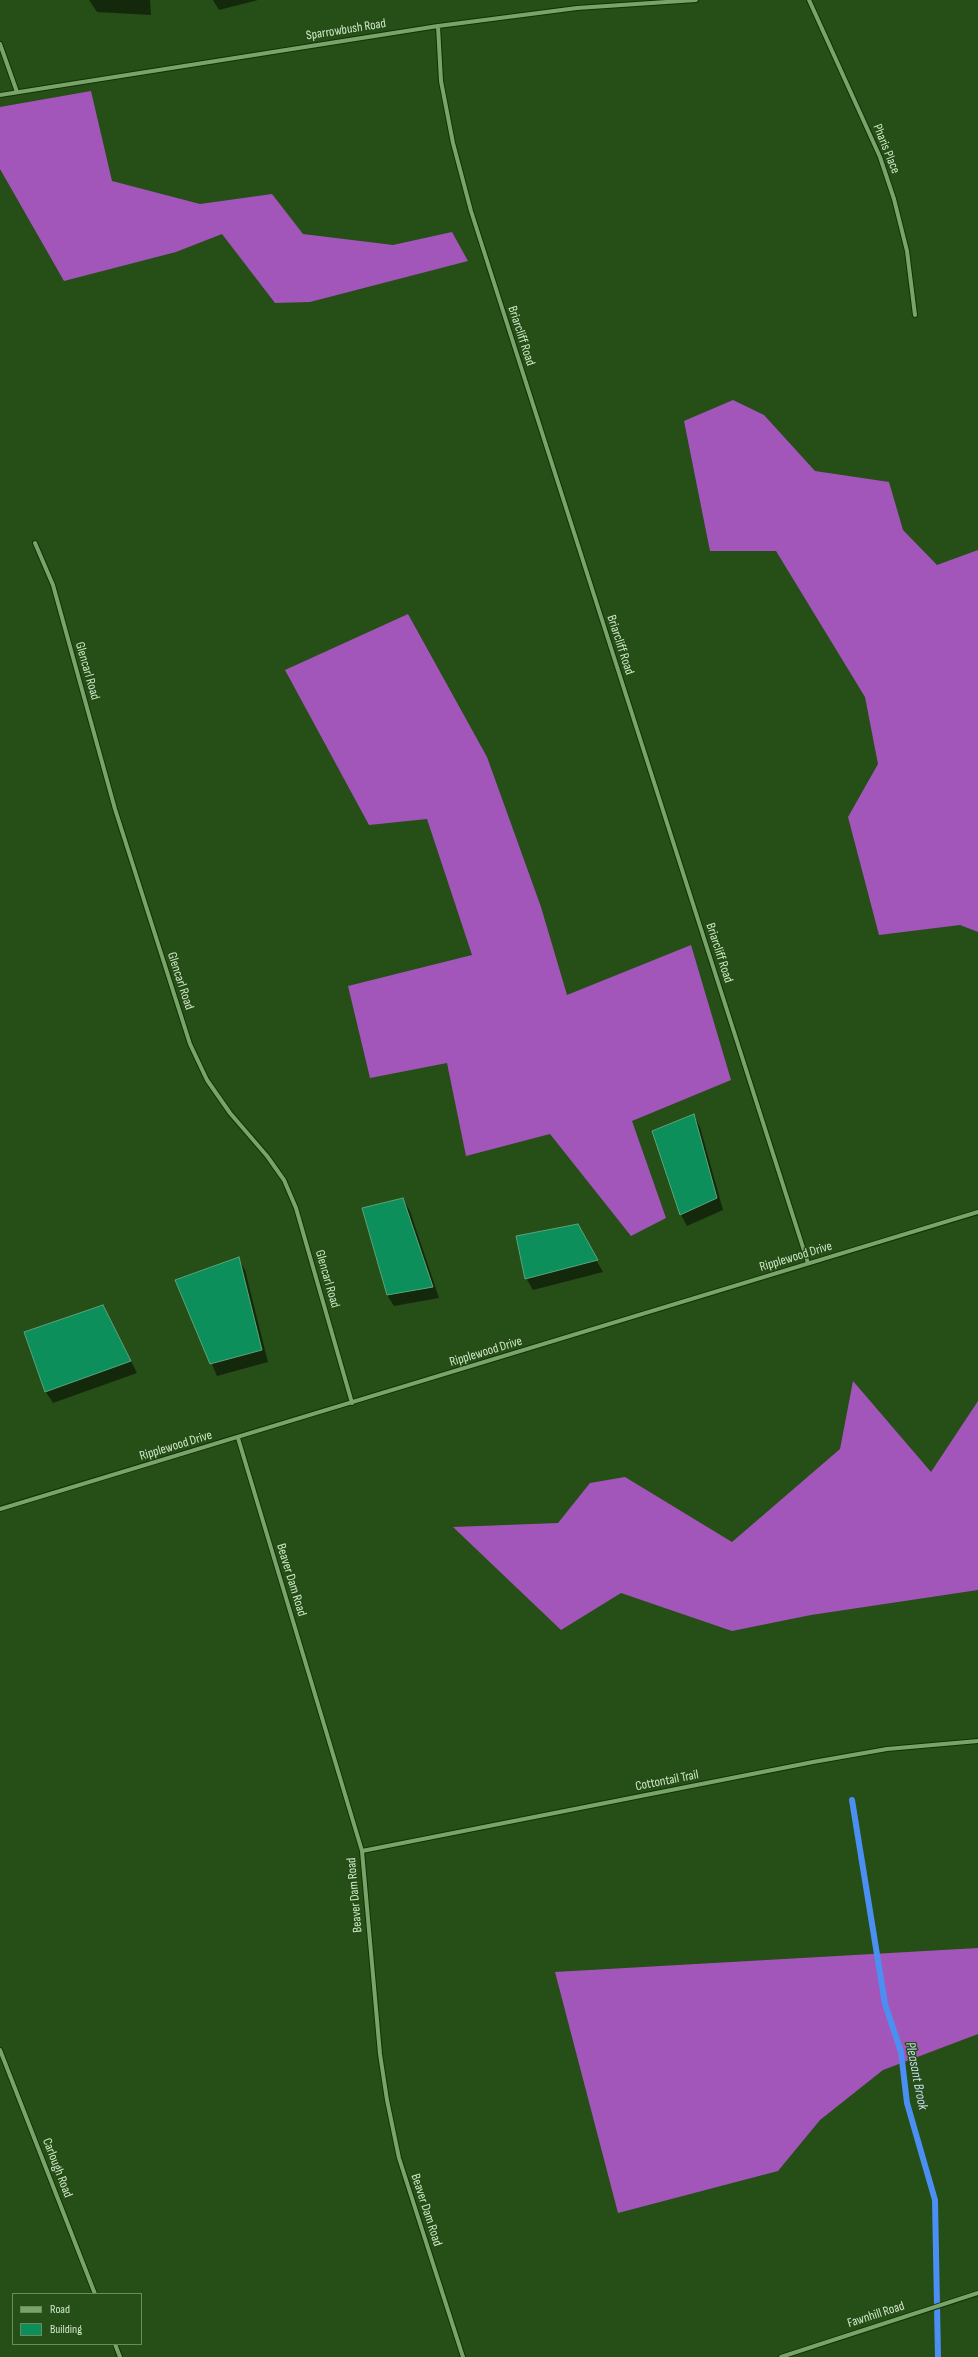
<!DOCTYPE html>
<html>
<head>
<meta charset="utf-8">
<style>
  body { margin:0 }
  #map { position:relative; width:978px; height:2357px; overflow:hidden; background:#264e17; font-family:"Sofia Sans Condensed",sans-serif }
  canvas { display:block }
  .legend { position:absolute; left:12px; top:2293px; width:130px; height:52px; box-sizing:border-box; background:#264e17; border:1px solid #6a8b5e; margin:0; padding:5px 7px; list-style:none; font-size:12px; color:#d0e7c8 }
  .legend li { display:flex; align-items:center; gap:8px; height:20px }
  .legend b { width:20px; border:1px solid #6a8b5e }
</style>
</head>
<body>
<div id="map">
<canvas width="978" height="2357"></canvas>
<ul class="legend">
<li><b style="height:5px;background:#78a46a"></b>Road</li>
<li><b style="height:11px;background:#0c8f5a"></b>Building</li>
</ul>
</div>
<script>
const c = document.querySelector('canvas').getContext('2d');
c.lineJoin = 'round';
function fill(path, color) { c.fillStyle = color; c.fill(path, 'evenodd'); }
const shape = rows => new Path2D(rows.map(r => 'M' + r).join(''));
function strokePath(path, color, width, dash) { c.strokeStyle = color; c.lineWidth = width; c.lineCap = dash ? 'butt' : 'round'; c.setLineDash(dash || []); c.stroke(path); }
function label(font, color, halo, rows, align = 'center') {
  c.font = font + ' "Sofia Sans Condensed",sans-serif'; c.lineWidth = 3; c.setLineDash([]); c.textBaseline = 'middle'; c.strokeStyle = halo; c.fillStyle = color; for (const [text, x, y, turn = 0] of rows) {
    c.save(); c.translate(x, y); c.rotate((+turn || 0) * Math.PI / 180); c.textAlign = isNaN(turn) ? turn : align; if (halo) c.strokeText(text, 0, 0); c.fillText(text, 0, 0); c.restore();
  }
}
const forest = shape([
  [91,91,112,181,200,204,272,194,303,234,393,245,452,232,468,261,310,302,275,303,222,234,176,252,64,281,0,169,0,107],
  [733,400,764,415,815,471,889,482,903,530,937,565,978,550,978,932,960,925,879,935,848,817,878,764,865,697,776,551,710,551,684,421],
  [408,614,487,757,541,907,567,995,691,945,731,1080,632,1121,666,1218,631,1236,550,1134,466,1156,447,1063,370,1078,348,986,472,955,427,819,369,825,285,670],
  [853,1381,931,1472,978,1401,978,1590,811,1615,732,1631,621,1593,561,1630,453,1527,558,1523,590,1483,625,1477,732,1542,840,1449],
  [978,1948,978,2034,883,2070,820,2120,778,2171,618,2213,555,1972]
]);
const shadow = shape([
  [89,0,150,0,151,15,97,12],
  [213,0,258,0,219,10],
  [694,1115,700,1127,723,1210,687,1226,681,1215,654,1131],
  [403,1199,410,1211,439,1298,394,1306,387,1295],
  [577,1226,603,1272,533,1290,526,1278],
  [238,1258,245,1270,268,1362,217,1376,176,1281],
  [109,1318,137,1373,53,1403,46,1392,26,1333]
]);
const stream = shape([
  [852,1800,885,2004,901,2052,907,2103,935,2200,938,2357]
]);
const building = shape([
  [694,1114,717,1198,680,1215,652,1131,694,1114],
  [403,1198,433,1287,387,1295,362,1208,403,1198],
  [578,1224,598,1260,525,1279,516,1236,578,1224],
  [239,1257,262,1350,210,1364,175,1280,239,1257],
  [103,1305,131,1361,45,1392,24,1332,103,1305]
]);
const minor = shape([
  [809,0,880,157,894,199,907,251,915,315],
  [438,26,441,81,453,143,471,211,808,1263],
  [0,44,17,92],
  [0,95,438,26,577,8,696,0],
  [35,543,53,585,115,809,190,1044,207,1080,230,1113,267,1156,284,1180,296,1208,352,1403],
  [238,1438,362,1851,380,2054,387,2100,399,2158,463,2357],
  [0,1509,978,1212],
  [362,1851,813,1762,887,1749,978,1741],
  [0,2050,95,2294],
  [115,2344,120,2357],
  [781,2357,978,2293]
]);
const streetNames = [
  ["Sparrowbush Road",346,30,-9],
  ["Pharis Place",886,149,68],
  ["Briarcliff Road",521,336,72],
  ["Briarcliff Road",620,645,72],
  ["Glencarl Road",87,671,74],
  ["Briarcliff Road",719,953,72],
  ["Glencarl Road",180,981,72],
  ["Ripplewood Drive",796,1257,-17],
  ["Glencarl Road",327,1279,74],
  ["Ripplewood Drive",486,1352,-17],
  ["Ripplewood Drive",176,1446,-17],
  ["Beaver Dam Road",291,1580,73],
  ["Cottontail Trail",667,1781,-11],
  ["Beaver Dam Road",355,1895,-95],
  ["Carlough Road",57,2168,69],
  ["Beaver Dam Road",426,2210,72],
  ["Fawnhill Road",876,2315,-18]
];
const waterNames = [
  ["Pleasant Brook",916,2076,79]
];
fill(forest, '#a256b9');
fill(shadow, '#0007');
strokePath(stream, '#4c8ff3', 6);
fill(building, '#0c8f5a');
strokePath(building, '#5ba47c', 1);
strokePath(minor, '#133107', 6);
strokePath(minor, '#78a46a', 4);
label('13px', '#d0e7c8', '#264e17', streetNames);
label('italic 14px', '#c9daf3', '#264e17', waterNames);
</script>
</body>
</html>
